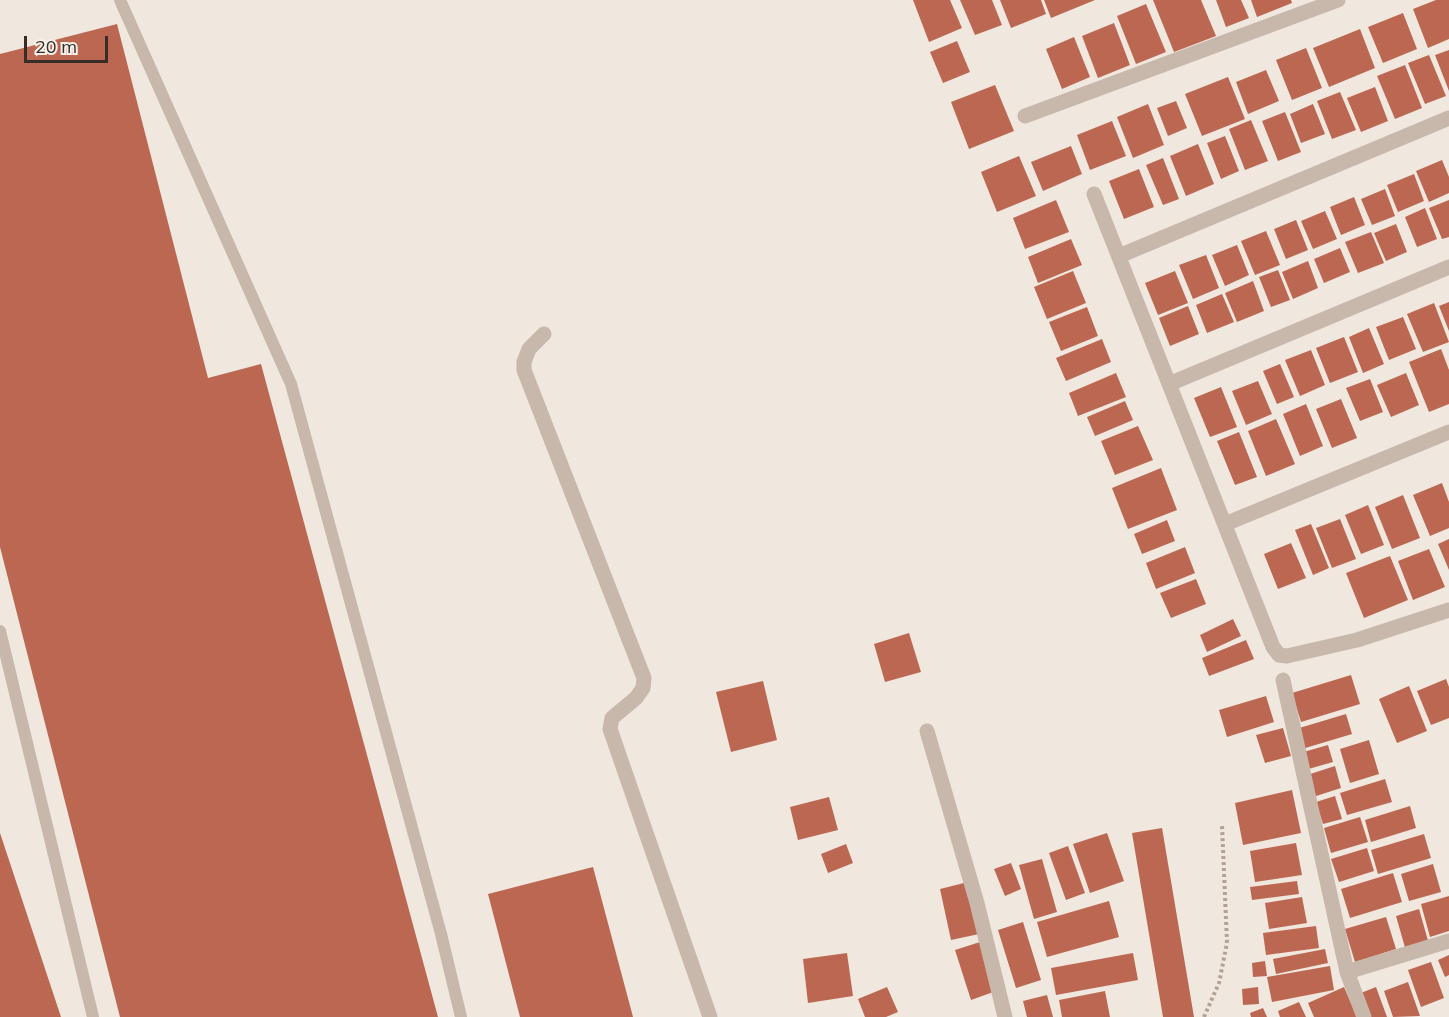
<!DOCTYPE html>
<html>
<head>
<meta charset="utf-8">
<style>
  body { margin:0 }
  #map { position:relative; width:1449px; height:1017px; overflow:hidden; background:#f0e7de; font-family:Mulish,sans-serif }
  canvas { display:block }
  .scale { position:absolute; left:24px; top:36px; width:84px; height:27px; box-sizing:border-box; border:3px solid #362d2a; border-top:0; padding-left:8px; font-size:18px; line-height:21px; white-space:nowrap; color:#362d2a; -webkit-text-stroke:4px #f8f1ea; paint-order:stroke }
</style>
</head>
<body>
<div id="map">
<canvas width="1449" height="1017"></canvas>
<div class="scale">20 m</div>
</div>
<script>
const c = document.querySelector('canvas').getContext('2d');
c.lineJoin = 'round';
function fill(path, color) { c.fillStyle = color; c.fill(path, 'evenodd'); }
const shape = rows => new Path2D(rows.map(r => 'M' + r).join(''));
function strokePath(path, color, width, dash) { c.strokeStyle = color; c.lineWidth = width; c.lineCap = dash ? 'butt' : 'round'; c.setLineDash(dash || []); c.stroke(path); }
const building = shape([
  [913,0,950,0,962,28,929,42],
  [960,0,992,0,1002,25,975,35],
  [1000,0,1041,0,1046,14,1011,28],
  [1044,0,1095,0,1051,18],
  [1153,0,1201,0,1216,36,1174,52],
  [1216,0,1241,0,1249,18,1226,27],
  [1251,0,1291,0,1292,3,1257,17],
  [1436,0,1449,0,1449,39,1428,48,1413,9],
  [1146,4,1166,52,1136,64,1117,16],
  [1403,13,1417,49,1383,63,1368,27],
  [1114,23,1130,65,1098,78,1082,36],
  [117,24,208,378,261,364,438,1017,120,1017,0,547,0,54],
  [1360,29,1375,68,1329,87,1313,48],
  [1074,37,1090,77,1062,89,1046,49],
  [957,41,970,72,943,83,930,52],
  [1306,48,1322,88,1292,100,1276,60],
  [1449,50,1449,91,1435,55],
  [1429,55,1446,96,1425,104,1408,63],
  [1405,65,1422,108,1395,119,1377,76],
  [1266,70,1279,101,1248,114,1236,82],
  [1228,77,1245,119,1202,136,1185,94],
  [995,85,1014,131,969,149,951,102],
  [1375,87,1388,121,1361,132,1347,98],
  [1340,92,1356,130,1332,139,1317,101],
  [1176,101,1187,128,1168,136,1157,108],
  [1148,104,1164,145,1133,158,1117,117],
  [1313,104,1325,134,1301,143,1290,114],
  [1285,112,1301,152,1278,161,1262,121],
  [1251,120,1268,161,1245,170,1229,129],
  [1112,121,1126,156,1090,170,1077,135],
  [1225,136,1239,171,1221,179,1207,143],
  [1198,144,1214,184,1186,196,1170,156],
  [1071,146,1082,174,1043,191,1031,162],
  [1019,156,1036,196,997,212,981,172],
  [1163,158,1179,199,1163,205,1146,165],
  [1442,160,1449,177,1449,193,1429,202,1416,171],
  [1139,169,1154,207,1124,219,1109,181],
  [1414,174,1424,201,1398,212,1387,185],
  [1385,189,1395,216,1372,225,1361,199],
  [1354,197,1365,225,1341,235,1330,207],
  [1056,200,1069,232,1025,249,1013,218],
  [1449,200,1449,237,1442,239,1429,208],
  [1425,208,1437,239,1417,247,1405,217],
  [1325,211,1337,239,1313,249,1301,221],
  [1296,220,1308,250,1286,259,1274,229],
  [1396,224,1407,252,1386,261,1374,233],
  [1266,231,1280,265,1255,275,1241,241],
  [1371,232,1384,263,1358,273,1345,242],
  [1071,239,1082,265,1038,283,1028,257],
  [1237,245,1249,275,1225,286,1212,255],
  [1340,248,1350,272,1324,283,1314,259],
  [1206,255,1219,288,1193,299,1179,265],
  [1308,261,1318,288,1293,299,1282,272],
  [1278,270,1290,300,1271,307,1259,277],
  [1073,271,1086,303,1047,319,1034,287],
  [1175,271,1188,303,1158,315,1145,283],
  [1253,281,1264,311,1237,322,1225,293],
  [1222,294,1234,322,1207,333,1196,305],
  [1449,302,1449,331,1439,306],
  [1434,303,1449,342,1423,352,1407,314],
  [1188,306,1199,334,1170,346,1159,318],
  [1087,307,1098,336,1061,351,1049,322],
  [1403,317,1416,349,1389,360,1376,327],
  [1369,328,1384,364,1363,373,1349,337],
  [1344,337,1358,372,1330,383,1316,348],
  [1102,339,1111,362,1066,381,1056,358],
  [1441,349,1449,370,1449,404,1429,412,1409,362],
  [1311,350,1325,385,1300,396,1285,360],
  [1280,364,1294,397,1277,404,1263,371],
  [1116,373,1126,397,1078,416,1069,393],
  [1406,373,1419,405,1391,417,1377,385],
  [1370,379,1383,412,1360,421,1346,388],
  [1258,381,1272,414,1246,425,1232,391],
  [1221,387,1237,427,1210,437,1194,398],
  [1341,399,1357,438,1332,448,1316,409],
  [1125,401,1133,420,1095,436,1087,417],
  [1306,404,1323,446,1300,456,1283,414],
  [1276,419,1295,464,1266,476,1248,431],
  [1138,426,1153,460,1115,475,1101,441],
  [1239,432,1257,477,1235,485,1217,441],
  [1161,468,1177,510,1128,529,1112,488],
  [1442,483,1449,502,1449,528,1430,536,1413,495],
  [1403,495,1420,538,1392,549,1375,507],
  [1368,505,1384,545,1361,554,1345,515],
  [1340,519,1356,559,1332,568,1316,528],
  [1167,520,1175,541,1142,554,1134,534],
  [1311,524,1329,568,1313,575,1295,530],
  [1449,539,1449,570,1438,544],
  [1291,543,1306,578,1278,589,1264,554],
  [1185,547,1195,573,1156,589,1146,563],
  [1429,549,1445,587,1413,600,1398,561],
  [1390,556,1408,600,1364,618,1346,573],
  [1196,579,1206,604,1171,618,1160,593],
  [1233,619,1241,636,1207,652,1200,635],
  [909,633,921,672,885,682,874,644],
  [1246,640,1254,659,1209,676,1202,658],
  [1351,675,1360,704,1301,722,1292,693],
  [1446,679,1449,687,1449,718,1431,725,1417,691],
  [763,681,777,740,731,752,716,692],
  [1409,686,1427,731,1397,743,1379,699],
  [1266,696,1274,722,1227,737,1219,710],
  [1346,714,1352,734,1302,749,1296,729],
  [1283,728,1291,756,1265,763,1256,735],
  [1369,740,1379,774,1350,783,1340,749],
  [1328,745,1333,762,1305,770,1300,753],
  [1335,766,1341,788,1313,797,1307,775],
  [1385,779,1392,802,1347,815,1340,793],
  [1292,790,1301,833,1243,845,1235,803],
  [1335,796,1342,819,1323,824,1316,802],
  [829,797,838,830,798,840,790,807],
  [1410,806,1416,828,1371,842,1365,820],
  [1360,817,1368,842,1331,853,1324,828],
  [1162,828,1194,1017,1163,1017,1132,833],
  [0,833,61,1017,0,1017],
  [1107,833,1124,881,1090,893,1073,844],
  [1424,834,1431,858,1378,874,1371,850],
  [1296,843,1302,875,1255,882,1250,851],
  [846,844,853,863,828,873,821,854],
  [1068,846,1085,893,1066,900,1049,853],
  [1367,848,1374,871,1339,882,1331,859],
  [1042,859,1057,912,1034,919,1019,865],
  [1011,863,1021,889,1005,896,994,869],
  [1433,864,1441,892,1409,901,1401,874],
  [593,867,633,1017,520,1017,488,894],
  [1393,873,1402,902,1350,918,1341,889],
  [1297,881,1299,894,1252,900,1250,887],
  [968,882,979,934,951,940,940,889],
  [1449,896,1449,931,1430,937,1421,904],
  [1302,897,1307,923,1269,929,1265,903],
  [1109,901,1119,937,1047,957,1037,922],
  [1419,909,1429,944,1406,951,1396,916],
  [1386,917,1396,949,1355,962,1345,929],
  [1023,922,1041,980,1016,988,998,930],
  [1316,926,1319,948,1266,955,1263,933],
  [980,942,996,991,971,1000,955,950],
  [1325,949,1328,963,1276,974,1273,959],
  [847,953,853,996,808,1003,803,959],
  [1133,953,1138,980,1056,995,1051,968],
  [1449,955,1449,975,1445,977,1438,960],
  [1265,961,1267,976,1253,977,1252,963],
  [1431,962,1444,998,1421,1007,1408,970],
  [1330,966,1334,990,1272,1002,1267,977],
  [1408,982,1420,1016,1393,1017,1384,991],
  [887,987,898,1012,886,1017,865,1017,858,999],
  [1258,987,1259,1004,1243,1005,1242,989],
  [1344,987,1357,1017,1314,1017,1308,1003],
  [1376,987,1387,1017,1370,1017,1361,993],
  [1105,991,1110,1017,1062,1017,1059,1000],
  [1047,995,1053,1017,1027,1017,1023,1001],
  [1299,1002,1306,1017,1280,1017,1278,1011],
  [1263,1008,1267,1017,1251,1017,1250,1013]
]);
const path = shape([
  [1204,1017,1219,983,1227,943,1222,825]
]);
const service = shape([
  [120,0,291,384,441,934,461,1017],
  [0,631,93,1017]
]);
const minor = shape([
  [1025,116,1338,0],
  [1094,194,1273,647,1279,655,1287,656,1357,640,1449,610],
  [1119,256,1449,118],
  [544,334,529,349,524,362,524,370,644,678,643,688,636,698,612,718,610,729,710,1017],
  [1169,384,1449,267],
  [1224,521,1225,524,1449,432],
  [1283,680,1347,972,1449,941],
  [927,731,977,903,1005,1017],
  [1347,972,1364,1017]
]);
fill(building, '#bc6751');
strokePath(path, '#b3a195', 4, [3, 3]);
strokePath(service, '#c8b7ab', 12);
strokePath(minor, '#c8b7ab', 15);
</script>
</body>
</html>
